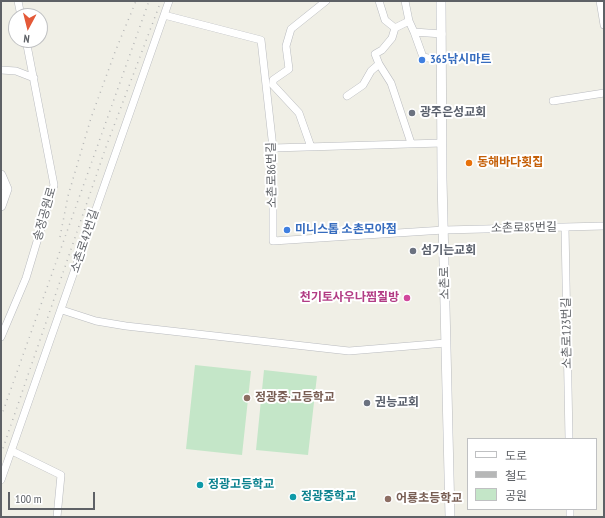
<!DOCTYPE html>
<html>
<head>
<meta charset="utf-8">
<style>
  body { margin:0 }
  #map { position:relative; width:605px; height:518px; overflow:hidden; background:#f0efe6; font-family:"PT Sans Narrow","Noto Sans KR",sans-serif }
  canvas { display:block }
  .frame { position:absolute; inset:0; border:2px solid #5e6166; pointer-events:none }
  .legend { position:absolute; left:467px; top:438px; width:130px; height:72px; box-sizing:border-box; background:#fff; border:1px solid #bfc0c2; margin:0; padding:5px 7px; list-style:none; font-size:12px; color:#5e6166 }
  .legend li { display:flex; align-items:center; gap:8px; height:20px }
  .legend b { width:20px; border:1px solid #bfc0c2 }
  .north { position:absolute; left:8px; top:8px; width:40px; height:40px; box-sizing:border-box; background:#fff; border:1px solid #bfc0c2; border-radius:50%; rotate:187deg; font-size:11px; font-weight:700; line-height:16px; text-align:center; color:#5e6166 }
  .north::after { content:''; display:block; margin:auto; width:14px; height:18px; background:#e45938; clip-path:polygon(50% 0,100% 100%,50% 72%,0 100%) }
  .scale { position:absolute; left:8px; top:492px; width:87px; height:18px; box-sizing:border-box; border:2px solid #5e6166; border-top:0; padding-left:5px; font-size:12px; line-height:14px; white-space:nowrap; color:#5e6166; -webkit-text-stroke:3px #fff; paint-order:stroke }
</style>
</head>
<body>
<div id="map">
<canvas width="605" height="518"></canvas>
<div class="frame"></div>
<ul class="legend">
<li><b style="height:5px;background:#fff"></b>도로</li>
<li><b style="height:5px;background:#b6b7b7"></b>철도</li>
<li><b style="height:11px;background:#c4e6c8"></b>공원</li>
</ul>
<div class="north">N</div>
<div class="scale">100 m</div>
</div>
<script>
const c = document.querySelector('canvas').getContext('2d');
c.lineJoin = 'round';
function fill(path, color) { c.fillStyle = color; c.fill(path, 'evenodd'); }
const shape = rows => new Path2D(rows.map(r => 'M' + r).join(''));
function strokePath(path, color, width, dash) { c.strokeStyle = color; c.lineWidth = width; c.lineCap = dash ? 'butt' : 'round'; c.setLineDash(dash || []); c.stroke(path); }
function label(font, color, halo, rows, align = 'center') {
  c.font = font + ' "PT Sans Narrow","Noto Sans KR",sans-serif'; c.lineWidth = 4; c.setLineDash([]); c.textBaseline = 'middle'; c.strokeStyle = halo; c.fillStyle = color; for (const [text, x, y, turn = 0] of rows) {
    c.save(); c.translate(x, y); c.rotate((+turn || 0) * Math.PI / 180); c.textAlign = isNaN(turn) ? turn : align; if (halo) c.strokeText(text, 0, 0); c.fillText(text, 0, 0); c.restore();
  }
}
const green = shape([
  [195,365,251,371,242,455,186,449],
  [264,370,317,376,308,455,256,450]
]);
const minor = shape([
  [18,1,21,16],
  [379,1,385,20,395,28,392,38,382,50,375,54,379,64,391,83,411,143],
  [405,1,409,21],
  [600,1,604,25],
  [164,15,261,40,273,148,273,241,444,230,604,226],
  [395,28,409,21,414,32,442,34],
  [414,32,423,57,443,61],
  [1,70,16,71,34,78],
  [347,96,363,85,371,71,379,64],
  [553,101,604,93],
  [311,147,299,113,273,85,273,80,289,69,286,46,291,29,326,1],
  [273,148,442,143],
  [565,227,569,439],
  [62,310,96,321,126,326,349,351,446,343],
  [1,337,26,278,54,185,26,40],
  [12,451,61,475,57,517],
  [1,480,169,1],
  [570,509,570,517]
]);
const tertiary = shape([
  [441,1,442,179,450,517],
  [1,175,7,189,1,206]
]);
const rail = shape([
  [60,237,68,196,91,118,115,52,136,1],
  [1,417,149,1],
  [1,454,106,147,161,1]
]);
const markers = [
  [422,60,4,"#3f7fe0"],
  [412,113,4,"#6b7280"],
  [469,163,4,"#e8710a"],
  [287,230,4,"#3f7fe0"],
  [413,251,4,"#6b7280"],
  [407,298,4,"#d1479c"],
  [247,398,4,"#8d6e63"],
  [367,403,4,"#6b7280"],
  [200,485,4,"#0f9aa8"],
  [293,497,4,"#0f9aa8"],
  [388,499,4,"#8d6e63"]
];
const shopNames = [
  ["365낚시마트",430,60],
  ["미니스톱 소촌모아점",295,230]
];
const worshipNames = [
  ["광주은성교회",420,113],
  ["섬기는교회",421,251],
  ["권능교회",375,403]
];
const foodNames = [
  ["동해바다횟집",477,163]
];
const streetNames = [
  ["소촌로86번길",272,175,-91],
  ["송정공원로",45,214,-74],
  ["소촌로85번길",524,228,-1],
  ["소촌로42번길",85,241,-72],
  ["소촌로",445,283,-91],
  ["소촌로123번길",567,333,-91]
];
const hotelNames = [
  ["천기토사우나찜질방",399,298]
];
const educationNames = [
  ["정광중·고등학교",255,398],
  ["어룡초등학교",396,499]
];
const cultureNames = [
  ["정광고등학교",208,485],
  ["정광중학교",301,497]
];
fill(green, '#c4e6c8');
strokePath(minor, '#b9bbbf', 8);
strokePath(tertiary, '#b9bbbf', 10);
strokePath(minor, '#fff', 7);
strokePath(tertiary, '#fff', 9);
strokePath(rail, '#b6b7b7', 1.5, [1, 5]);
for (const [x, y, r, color] of markers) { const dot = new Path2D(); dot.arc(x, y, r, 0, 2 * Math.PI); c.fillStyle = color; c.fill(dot); strokePath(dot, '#fff', 1.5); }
label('bold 12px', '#366cbe', '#fff', shopNames, 'left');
label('bold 12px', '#5b616d', '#fff', worshipNames, 'left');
label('bold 12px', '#c56008', '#fff', foodNames, 'left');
label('12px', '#5e6166', '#fff', streetNames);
label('bold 12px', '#b23c85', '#fff', hotelNames, 'right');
label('bold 12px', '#785e54', '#fff', educationNames, 'left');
label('bold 12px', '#0d838f', '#fff', cultureNames, 'left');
</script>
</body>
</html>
